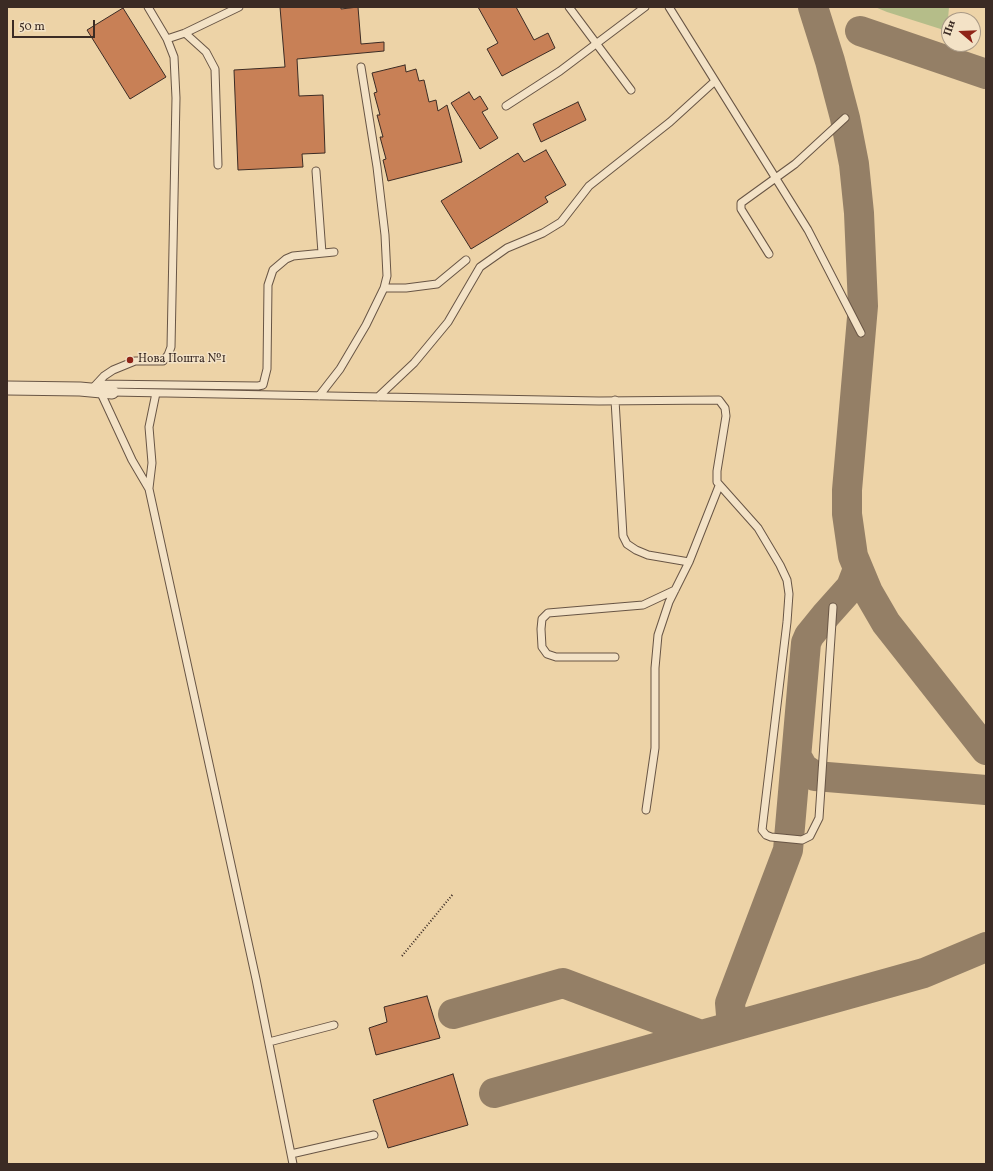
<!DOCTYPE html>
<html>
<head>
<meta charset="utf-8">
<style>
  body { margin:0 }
  #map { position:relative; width:993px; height:1171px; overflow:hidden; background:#edd3a7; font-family:Vollkorn,serif }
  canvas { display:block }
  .frame { position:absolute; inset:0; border:8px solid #3b2b24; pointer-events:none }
  .north { position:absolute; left:941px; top:12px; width:40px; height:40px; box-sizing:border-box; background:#f3e2c6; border:1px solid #a99985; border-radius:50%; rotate:289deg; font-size:11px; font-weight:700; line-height:16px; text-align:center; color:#3b2b24 }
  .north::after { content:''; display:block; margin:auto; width:14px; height:18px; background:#8f2418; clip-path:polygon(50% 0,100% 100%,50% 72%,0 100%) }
  .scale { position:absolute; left:12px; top:20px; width:83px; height:18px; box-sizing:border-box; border:2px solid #3b2b24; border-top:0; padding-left:5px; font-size:12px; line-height:14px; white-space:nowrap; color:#3b2b24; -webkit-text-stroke:3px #f3e2c6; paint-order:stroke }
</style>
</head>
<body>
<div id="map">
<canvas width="993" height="1171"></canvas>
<div class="frame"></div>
<div class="north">Пн</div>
<div class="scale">50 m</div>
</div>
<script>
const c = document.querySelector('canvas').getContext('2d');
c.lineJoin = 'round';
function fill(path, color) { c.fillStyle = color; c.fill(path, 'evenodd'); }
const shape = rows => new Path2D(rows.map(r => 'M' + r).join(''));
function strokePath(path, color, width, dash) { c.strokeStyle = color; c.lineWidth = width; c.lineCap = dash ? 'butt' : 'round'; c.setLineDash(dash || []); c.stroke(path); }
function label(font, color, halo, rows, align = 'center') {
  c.font = font + ' Vollkorn,serif'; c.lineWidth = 3; c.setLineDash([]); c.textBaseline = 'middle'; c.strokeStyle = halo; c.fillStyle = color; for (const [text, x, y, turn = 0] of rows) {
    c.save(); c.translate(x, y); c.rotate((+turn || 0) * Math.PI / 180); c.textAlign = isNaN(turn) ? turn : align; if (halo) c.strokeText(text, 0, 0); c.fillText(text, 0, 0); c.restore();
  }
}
const green = shape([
  [875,7,949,7,947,31,887,12]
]);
const taxiway = shape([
  [813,7,830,61,845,118,854,164,859,213,863,306,847,490,847,514,853,556,868,592,886,623,986,750],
  [860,31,986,74],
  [797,757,803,768,815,776,986,790],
  [453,1014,563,983,701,1035],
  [740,1024,736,1022,731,1015,730,1003,788,850,806,643,809,636,826,615,851,587,858,569],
  [494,1093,924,973,986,947]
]);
const building = shape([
  [280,7,341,7,341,9,358,7,361,44,384,42,384,51,297,59,299,96,323,95,325,153,302,154,303,167,238,170,234,70,285,67,280,7],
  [478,7,516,7,534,40,548,33,555,48,502,76,487,49,498,43,478,7],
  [123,8,166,77,130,99,87,30,123,8],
  [405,65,406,72,416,69,419,81,424,80,429,102,436,100,438,111,447,105,462,162,388,181,383,160,386,159,380,137,383,137,377,115,380,115,374,93,377,92,372,73,405,65],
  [469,92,474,100,480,96,488,109,482,112,498,138,480,149,451,103,469,92],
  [578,102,586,120,541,142,533,124,578,102],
  [546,150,566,185,545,197,548,202,471,249,441,201,518,153,524,162,546,150],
  [427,996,440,1038,376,1055,369,1028,387,1022,384,1007,427,996],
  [453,1074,468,1125,388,1148,373,1100,453,1074]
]);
const path = shape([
  [402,956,453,894]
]);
const service = shape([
  [569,7,631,90],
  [669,7,808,230,861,333],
  [185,33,206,52,215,69,218,165],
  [167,39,185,33,239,7],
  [506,106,560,71,645,7],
  [316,171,322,253],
  [769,254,741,209,741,203,795,164,845,118],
  [384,288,406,288,437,284,466,260],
  [97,384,258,386,263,385,267,369,268,285,273,270,286,259,293,256,334,252],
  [91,390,104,376,113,370,135,361,163,361,168,355,171,347,176,98,174,57,167,39,148,7],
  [100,391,132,460,149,489,256,979,293,1164],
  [112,392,599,401,719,400,725,408,726,416,717,471,717,482,758,528,780,565,787,580,789,594,787,622,762,830,766,835,771,837,802,840,810,836,819,818,833,607],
  [319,396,340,369,366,325,384,288,387,276,385,235,377,167,361,67],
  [378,397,414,363,448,322,480,267,507,248,543,233,561,222,589,186,670,122,715,81],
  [615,400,623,536,627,544,636,550,648,555,689,562],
  [149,488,152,463,149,427,156,393],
  [615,657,556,657,547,654,542,647,541,629,542,619,548,613,643,605,675,590],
  [646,810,655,748,655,668,658,635,669,602,689,562,719,486],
  [269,1042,334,1025],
  [291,1154,374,1135]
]);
const minor = shape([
  [7,388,80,389,112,392]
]);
const markers = [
  [130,360,4,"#8f2418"]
];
const poiNames = [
  ["Нова Пошта №1",138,360]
];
fill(green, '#b5bd89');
strokePath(taxiway, '#947f66', 30);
fill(building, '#c88056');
strokePath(building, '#3b2b24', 1);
strokePath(service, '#685545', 9);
strokePath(minor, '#685545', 15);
strokePath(path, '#3b2b24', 2, [1, 2]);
strokePath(service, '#f3e2c6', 7);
strokePath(minor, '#f3e2c6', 13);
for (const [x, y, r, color] of markers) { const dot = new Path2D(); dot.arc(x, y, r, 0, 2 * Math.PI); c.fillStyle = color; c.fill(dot); strokePath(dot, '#f3e2c6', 1.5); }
label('12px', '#3b2b24', '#f3e2c6', poiNames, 'left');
</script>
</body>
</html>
